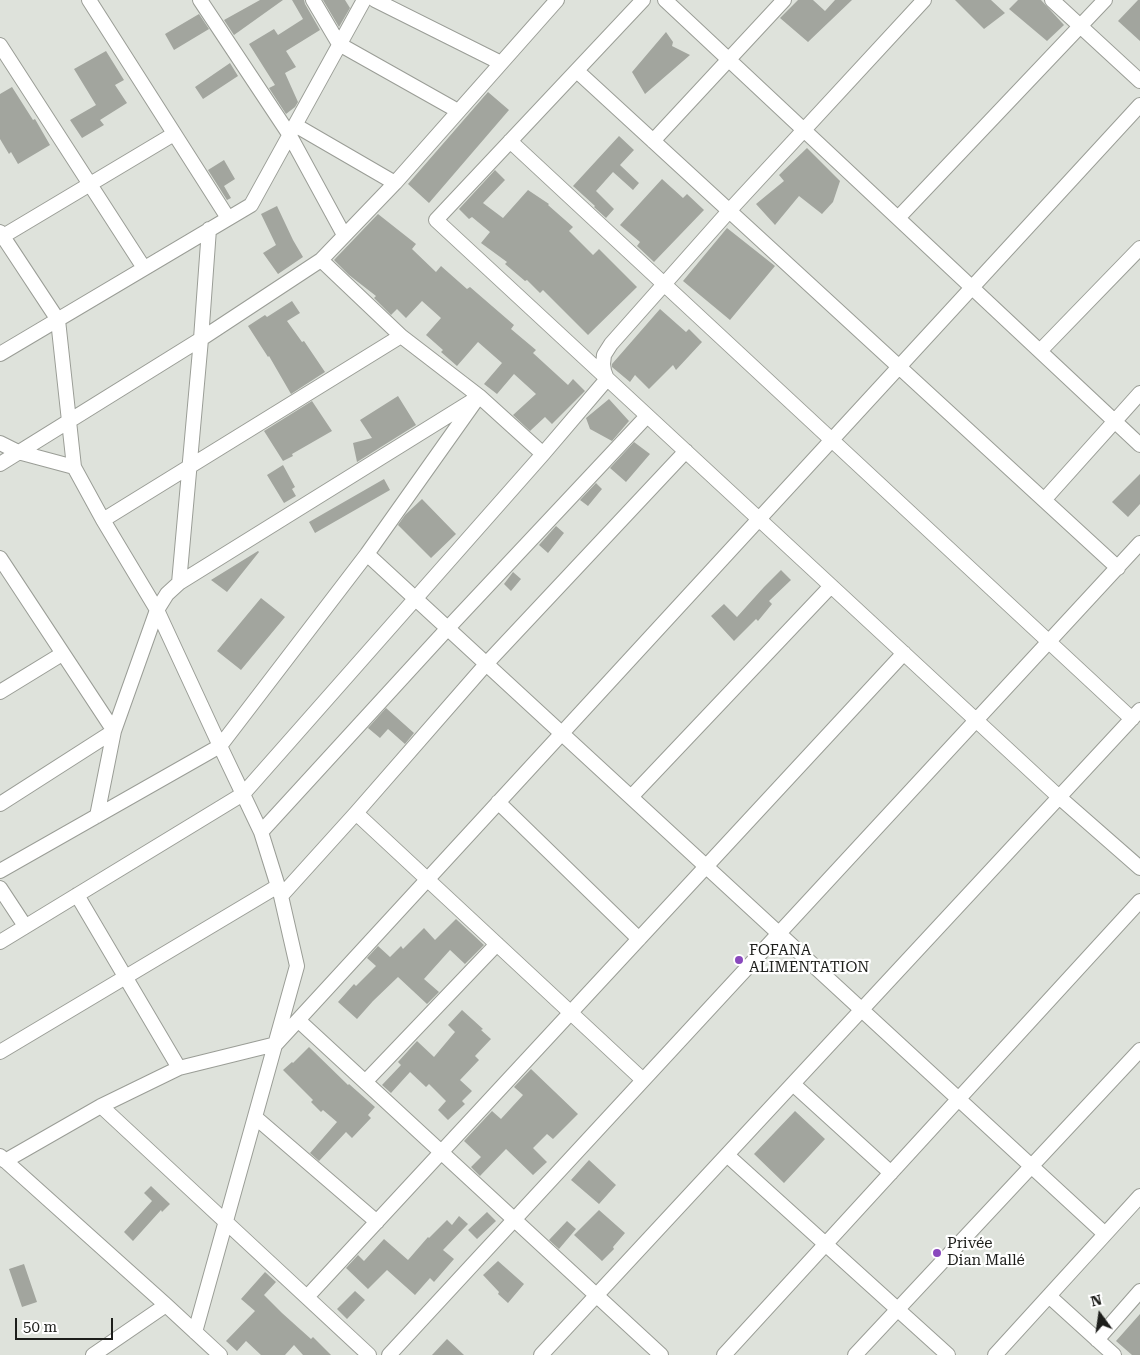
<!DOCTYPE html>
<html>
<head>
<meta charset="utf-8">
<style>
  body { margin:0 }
  #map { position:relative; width:1140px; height:1355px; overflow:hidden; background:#dee2db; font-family:"Roboto Serif",serif }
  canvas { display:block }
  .north { position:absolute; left:1075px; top:1290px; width:50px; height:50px; -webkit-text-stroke:4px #fff; paint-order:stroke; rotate:346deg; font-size:14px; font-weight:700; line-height:20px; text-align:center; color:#1d1e1b }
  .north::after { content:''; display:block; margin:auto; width:18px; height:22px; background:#1d1e1b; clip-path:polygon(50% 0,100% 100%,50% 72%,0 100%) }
  .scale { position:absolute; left:15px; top:1318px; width:98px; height:22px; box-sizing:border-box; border:2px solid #1d1e1b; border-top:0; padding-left:6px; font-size:15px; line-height:18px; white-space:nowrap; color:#1d1e1b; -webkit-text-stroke:4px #fff; paint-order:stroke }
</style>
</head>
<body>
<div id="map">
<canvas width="1140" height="1355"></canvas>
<div class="north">N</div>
<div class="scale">50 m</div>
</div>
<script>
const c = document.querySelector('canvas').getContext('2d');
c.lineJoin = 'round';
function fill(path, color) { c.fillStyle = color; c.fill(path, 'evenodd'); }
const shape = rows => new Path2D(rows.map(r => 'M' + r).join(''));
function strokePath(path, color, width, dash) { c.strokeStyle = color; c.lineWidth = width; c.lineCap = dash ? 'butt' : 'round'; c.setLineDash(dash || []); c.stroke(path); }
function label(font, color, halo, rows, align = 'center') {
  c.font = font + ' "Roboto Serif",serif'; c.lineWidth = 4.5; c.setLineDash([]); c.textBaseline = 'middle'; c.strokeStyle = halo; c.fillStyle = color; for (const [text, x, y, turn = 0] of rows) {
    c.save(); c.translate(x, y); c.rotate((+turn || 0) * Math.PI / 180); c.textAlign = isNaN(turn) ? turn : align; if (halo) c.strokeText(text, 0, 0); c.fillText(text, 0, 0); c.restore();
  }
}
const building = shape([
  [260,0,283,0,234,35,224,20],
  [292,0,304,0,305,4,320,30,286,51,296,67,285,73,298,102,295,107,286,114,269,88,275,85,249,44,274,29,278,35,303,19],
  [323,0,345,0,350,8,339,27],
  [798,0,813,0,825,11,835,0,852,0,808,42,780,18],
  [955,0,991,0,1005,13,984,29],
  [1018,0,1041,0,1064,25,1047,41,1009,9],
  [1138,0,1140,0,1140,41,1118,21],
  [199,14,209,29,174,50,165,34],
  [666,32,673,42,672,46,690,55,645,94,632,72],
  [106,51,124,80,115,85,127,103,100,120,104,125,82,138,70,120,96,105,74,69],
  [230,63,238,76,203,99,195,87],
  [12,87,33,120,35,119,50,145,18,164,11,152,9,154,0,139,0,94],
  [488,92,509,110,429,203,408,184],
  [619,136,634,150,620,165,639,183,633,190,613,172,596,191,614,209,606,218,594,207,595,206,573,186],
  [807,148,840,181,833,202,822,214,799,196,775,225,756,204,784,181,779,175],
  [224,160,235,179,224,186,231,198,227,200,208,170],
  [495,170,505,180,483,203,503,218,528,190,549,204,548,205,573,227,569,231,593,255,599,249,637,287,588,335,543,290,540,293,527,280,525,281,505,264,507,262,481,243,490,232,472,217,469,219,459,209],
  [662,179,683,198,687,194,704,210,654,262,637,246,640,242,620,225],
  [277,206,293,240,303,257,278,274,263,253,276,245,261,214],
  [378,214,416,244,412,249,436,272,441,266,467,289,470,287,514,325,511,329,536,350,533,353,568,385,573,379,585,391,552,424,545,417,530,431,513,415,536,394,514,374,497,394,484,384,502,363,478,342,457,366,441,352,443,350,426,335,441,318,422,301,406,318,397,309,391,315,374,298,376,296,349,275,334,260],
  [727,228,775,266,730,320,683,281],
  [292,301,300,313,287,321,302,342,304,341,325,372,291,394,269,356,268,357,248,326,265,315,267,317],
  [660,309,686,332,689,329,702,342,676,370,673,365,649,389,635,375,630,382,612,367,612,364],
  [398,396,416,425,357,462,353,443,372,438,360,420],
  [609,399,629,421,612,441,590,429,586,418],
  [312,401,332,431,292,454,293,456,283,461,264,431],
  [634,442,650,454,626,482,610,468],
  [283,465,295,487,292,489,296,496,284,503,267,475],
  [1140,474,1140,504,1128,517,1112,502],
  [384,479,390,490,315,533,309,522],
  [596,483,602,489,588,506,580,500],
  [422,499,456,534,431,558,398,525,405,515],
  [556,526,564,533,548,553,539,545],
  [258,551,259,552,227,592,211,580],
  [781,570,791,580,769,601,772,604,758,621,756,619,734,641,711,616,724,604,737,617,764,587],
  [513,572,521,579,511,591,504,584],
  [261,598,285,617,241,670,217,651],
  [386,708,414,733,405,744,388,729,380,738,368,728],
  [456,919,484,945,465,964,450,950,424,979,439,992,427,1004,398,977,373,1001,357,1019,338,1002,354,984,356,986,376,966,367,958,378,946,390,957,401,946,403,949,424,928,435,940],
  [462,1010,483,1029,481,1030,491,1039,475,1056,479,1060,460,1080,472,1091,462,1101,465,1104,448,1120,438,1110,446,1101,429,1084,426,1087,410,1072,391,1093,382,1085,401,1065,398,1062,417,1041,434,1057,455,1032,448,1025],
  [309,1047,348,1085,349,1084,375,1107,368,1115,371,1118,352,1138,346,1132,319,1161,310,1153,337,1122,323,1110,321,1112,311,1102,313,1100,283,1070,292,1062,293,1063],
  [531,1069,578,1114,553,1139,547,1134,533,1148,547,1162,533,1175,506,1149,480,1176,471,1167,481,1157,464,1141,492,1111,501,1119,523,1095,514,1087],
  [795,1111,825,1139,784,1183,754,1154],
  [589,1160,616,1185,599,1204,571,1180],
  [151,1186,170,1204,162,1212,161,1210,133,1241,124,1232,152,1201,144,1193],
  [599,1210,625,1233,613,1247,614,1249,602,1261,574,1235],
  [487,1212,496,1221,477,1239,468,1230],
  [459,1216,468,1224,443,1250,454,1259,434,1282,430,1278,415,1295,387,1270,368,1289,346,1268,358,1255,364,1261,384,1239,408,1260,428,1237,429,1238,447,1220,452,1225],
  [567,1221,576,1229,559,1249,549,1240],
  [498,1261,524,1284,508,1303,498,1294,499,1292,483,1275],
  [24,1264,37,1302,22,1307,9,1269],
  [265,1272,276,1282,264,1295,282,1313,311,1339,313,1337,331,1355,303,1355,294,1345,285,1355,261,1355,246,1341,237,1351,226,1341,255,1311,241,1299],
  [355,1291,365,1300,347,1319,337,1309],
  [1140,1314,1140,1355,1132,1355,1116,1341],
  [447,1339,464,1355,432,1355]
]);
const minor = shape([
  [89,0,228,218],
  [200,0,289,134,344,235],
  [313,0,339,44,458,111],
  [375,0,501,63],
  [643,0,436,220,1059,797,1140,868],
  [665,0,1140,445],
  [1052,0,1140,81],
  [0,45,144,268],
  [577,71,1118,568],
  [295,125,395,183],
  [510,141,1132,719],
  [653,141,784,0],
  [898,218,1105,0],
  [0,232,58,320,74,467,103,520,157,610,220,746,261,832,281,896,297,966,195,1332],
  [0,238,174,134],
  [321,260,401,336,479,396,543,454],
  [1040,351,1140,248],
  [0,354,251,205,364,0],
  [0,443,18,452,74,467],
  [0,464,201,339,321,260,395,183,557,0],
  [1044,500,1140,393],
  [103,520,401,336],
  [367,554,1105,1234],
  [0,558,114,731,0,804],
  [179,583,201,339,209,229],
  [0,692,62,654],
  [631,797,831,586],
  [498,802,639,939],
  [356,813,643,1080],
  [97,816,114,731,157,610,167,594,179,583,472,401],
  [261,832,448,628,647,416],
  [0,871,220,746,367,554,479,396],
  [0,888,25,926],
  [77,895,179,1068],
  [281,896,356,813,487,663,686,451],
  [0,942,243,794,543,454,607,379,604,371,603,364,604,355,611,344,729,211,924,0],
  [298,1020,661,1355],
  [0,1052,278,886],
  [365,1082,497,944],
  [793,1084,891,1173],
  [101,1106,369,1355],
  [255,1117,377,1222],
  [727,1155,948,1355],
  [0,1156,166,1305,220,1355],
  [5,1161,101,1106,179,1068,276,1044,1140,105],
  [1049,1296,1114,1355],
  [307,1297,904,653],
  [1097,1340,1140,1291],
  [93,1355,166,1305],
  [389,1355,1140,543],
  [541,1355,1140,710],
  [724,1355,1140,901],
  [855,1355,1140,1050],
  [995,1355,1140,1196]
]);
const markers = [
  [739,960,5,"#8948bd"],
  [937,1253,5,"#8948bd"]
];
const poiNames = [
  ["FOFANA",749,951],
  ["ALIMENTATION",749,968],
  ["Privée",947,1244],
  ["Dian Mallé",947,1261]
];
fill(building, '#a2a59e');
strokePath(minor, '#9a9d96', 16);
strokePath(minor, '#fff', 14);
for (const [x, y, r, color] of markers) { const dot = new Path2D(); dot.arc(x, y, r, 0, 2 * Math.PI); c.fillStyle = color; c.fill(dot); strokePath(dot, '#fff', 2); }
label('15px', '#1d1e1b', '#fff', poiNames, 'left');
</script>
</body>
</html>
